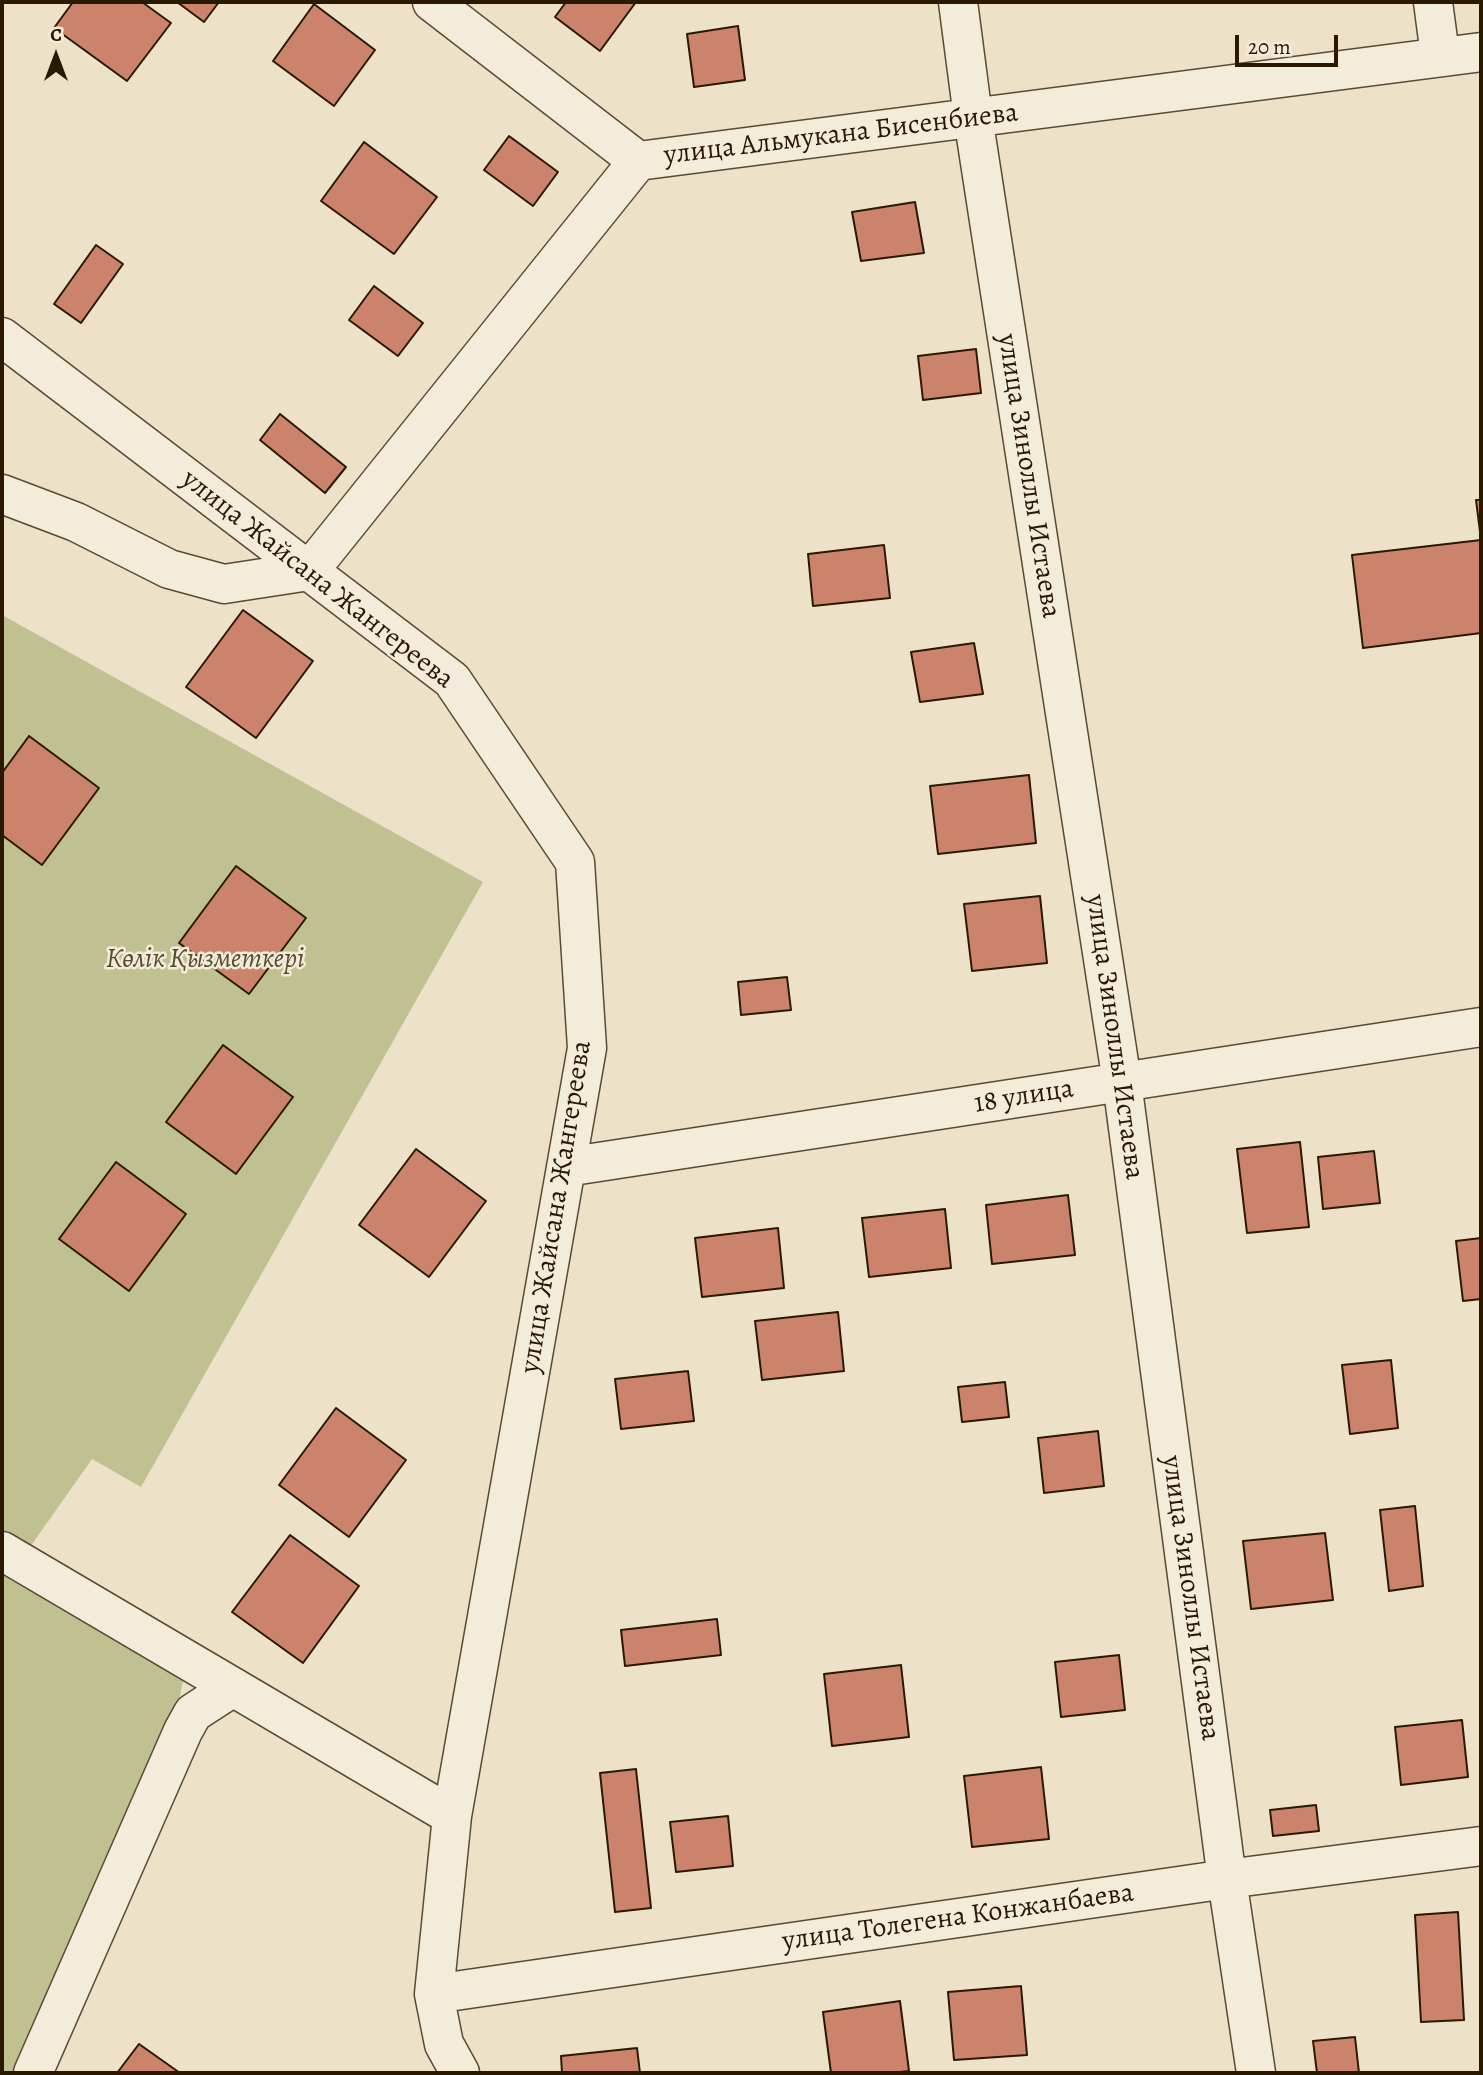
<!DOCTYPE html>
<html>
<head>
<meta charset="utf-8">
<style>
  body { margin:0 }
  #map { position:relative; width:1483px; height:2075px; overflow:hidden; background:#ede2c8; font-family:Alegreya,serif }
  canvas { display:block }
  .frame { position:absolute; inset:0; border:4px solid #2a1801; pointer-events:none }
  .north { position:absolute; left:21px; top:21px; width:70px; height:70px; -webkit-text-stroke:5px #f3ecdb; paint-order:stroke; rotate:0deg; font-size:19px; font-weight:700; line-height:28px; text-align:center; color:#2a1801 }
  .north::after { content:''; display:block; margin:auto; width:24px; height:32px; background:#2a1801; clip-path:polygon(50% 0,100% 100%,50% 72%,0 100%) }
  .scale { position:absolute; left:1235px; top:35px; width:103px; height:32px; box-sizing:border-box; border:4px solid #2a1801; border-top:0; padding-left:9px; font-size:21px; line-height:24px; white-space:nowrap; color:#2a1801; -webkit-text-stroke:5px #f3ecdb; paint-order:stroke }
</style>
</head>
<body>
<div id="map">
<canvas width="1483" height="2075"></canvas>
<div class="frame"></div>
<div class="north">С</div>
<div class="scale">20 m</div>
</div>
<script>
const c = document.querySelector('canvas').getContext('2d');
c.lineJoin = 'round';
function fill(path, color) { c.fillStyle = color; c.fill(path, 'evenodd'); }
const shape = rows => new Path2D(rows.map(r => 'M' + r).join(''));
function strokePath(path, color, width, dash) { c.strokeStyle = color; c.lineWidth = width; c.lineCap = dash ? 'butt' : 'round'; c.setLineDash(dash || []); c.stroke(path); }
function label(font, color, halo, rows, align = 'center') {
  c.font = font + ' Alegreya,serif'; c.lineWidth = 5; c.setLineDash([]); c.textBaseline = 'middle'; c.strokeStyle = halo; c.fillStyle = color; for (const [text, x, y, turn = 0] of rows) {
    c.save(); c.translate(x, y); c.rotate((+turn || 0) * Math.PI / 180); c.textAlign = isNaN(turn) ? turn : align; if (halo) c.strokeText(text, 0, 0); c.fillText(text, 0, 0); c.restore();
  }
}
const green = shape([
  [2,615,483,882,141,1487,92,1459,23,1557,186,1666,162,1786,30,2073,2,2073]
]);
const building = shape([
  [73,2,142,2,171,23,127,81,54,28,73,2],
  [177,2,219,2,204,22,177,2],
  [566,2,636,2,600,51,555,17,566,2],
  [314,4,375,50,334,106,273,61,314,4],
  [738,26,745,80,694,87,687,34,738,26],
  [509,136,558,172,533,206,484,170,509,136],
  [364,142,437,197,394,254,321,201,364,142],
  [915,202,924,253,861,261,852,212,915,202],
  [96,245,123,264,81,323,54,304,96,245],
  [374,286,423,323,398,356,349,320,374,286],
  [976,349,981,393,923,400,918,356,976,349],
  [280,414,346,467,325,493,260,440,280,414],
  [1476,500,1481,500,1481,633,1363,648,1352,555,1481,540,1476,500],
  [884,545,890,598,813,606,808,554,884,545],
  [243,610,313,661,256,738,186,687,243,610],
  [974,643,983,694,920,702,911,652,974,643],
  [29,736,99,788,42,865,2,835,2,773,29,736],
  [1029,775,1036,843,938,854,930,786,1029,775],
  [236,866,306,918,249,994,179,943,236,866],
  [1040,896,1047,963,972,971,964,904,1040,896],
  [787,977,791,1010,741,1015,738,982,787,977],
  [223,1045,293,1097,236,1174,166,1122,223,1045],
  [1300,1142,1309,1227,1247,1233,1237,1149,1300,1142],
  [416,1149,486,1201,429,1277,359,1225,416,1149],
  [1374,1151,1380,1203,1323,1209,1318,1157,1374,1151],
  [116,1162,186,1214,129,1291,59,1239,116,1162],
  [1068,1195,1075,1255,992,1264,986,1205,1068,1195],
  [945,1209,951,1268,869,1277,862,1218,945,1209],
  [778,1228,784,1288,702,1297,695,1238,778,1228],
  [1481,1238,1481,1299,1463,1301,1456,1241,1481,1238],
  [838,1312,844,1371,762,1380,755,1321,838,1312],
  [1391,1360,1398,1428,1350,1434,1342,1365,1391,1360],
  [688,1371,694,1421,621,1429,615,1379,688,1371],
  [1005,1382,1009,1417,962,1422,958,1387,1005,1382],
  [336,1408,406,1460,349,1537,279,1485,336,1408],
  [1098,1431,1104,1486,1044,1493,1038,1438,1098,1431],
  [1415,1506,1423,1586,1389,1591,1380,1510,1415,1506],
  [1325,1533,1333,1600,1251,1609,1243,1541,1325,1533],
  [290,1535,359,1586,303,1663,232,1612,290,1535],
  [717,1619,721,1655,625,1666,621,1630,717,1619],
  [1119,1655,1125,1710,1061,1717,1055,1662,1119,1655],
  [901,1665,909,1737,832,1746,824,1674,901,1665],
  [1462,1720,1468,1777,1401,1785,1395,1727,1462,1720],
  [1041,1767,1049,1839,972,1847,964,1776,1041,1767],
  [636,1769,651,1908,615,1912,600,1773,636,1769],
  [1316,1805,1319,1831,1273,1836,1270,1810,1316,1805],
  [728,1816,733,1866,676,1872,670,1822,728,1816],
  [1458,1912,1464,2020,1421,2022,1415,1915,1458,1912],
  [1021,1986,1027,2055,954,2060,948,1992,1021,1986],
  [900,2001,909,2071,891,2073,831,2073,823,2012,900,2001],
  [1355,2037,1359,2073,1317,2073,1313,2041,1355,2037],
  [139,2044,180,2073,117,2073,139,2044],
  [637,2048,640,2073,562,2073,561,2056,637,2048]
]);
const street = shape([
  [432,2,638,161],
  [958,2,973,117,1122,1082,1227,1879,1256,2073],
  [1433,2,1440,55],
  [2,337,452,680,575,862,587,1048,452,1816,434,1994,444,2044,460,2073],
  [2,494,76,522,169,569,224,584,309,571,638,161,1481,52],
  [566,1167,1481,1027],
  [2,1551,452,1816],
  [434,1994,1227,1879,1481,1846],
  [33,2073,183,1731,193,1713,233,1687]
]);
const streetNames = [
  ["улица Альмукана Бисенбиева",841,135,-7],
  ["улица Зиноллы Истаева",1028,476,81],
  ["улица Жайсана Жангереева",317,580,38],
  ["улица Зиноллы Истаева",1114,1037,82],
  ["18 улица",1024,1097,-9],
  ["улица Жайсана Жангереева",557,1207,-81],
  ["улица Зиноллы Истаева",1190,1598,82],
  ["улица Толегена Конжанбаева",958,1918,-8]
];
const parkNames = [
  ["Көлік Қызметкері",205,960]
];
fill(green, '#bfc191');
fill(building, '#cb836c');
strokePath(building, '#2a1801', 2);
strokePath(street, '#5b4a33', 41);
strokePath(street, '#f3ecdb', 38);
label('28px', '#2a1801', '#f3ecdb', streetNames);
label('italic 28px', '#574b2c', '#f3ecdb', parkNames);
</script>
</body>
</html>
